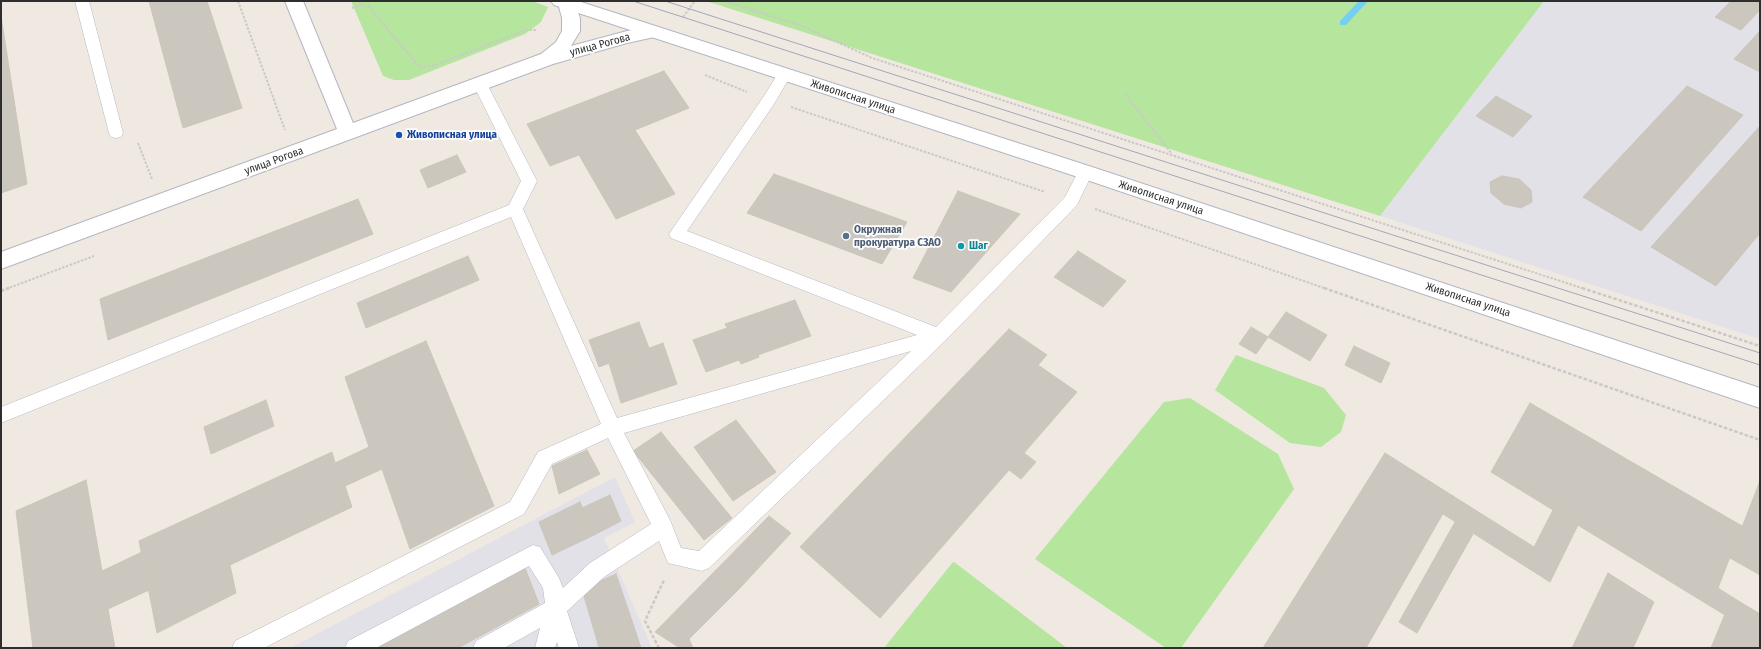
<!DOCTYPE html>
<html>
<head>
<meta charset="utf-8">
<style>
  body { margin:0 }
  #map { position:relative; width:1761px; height:649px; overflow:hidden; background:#efe9e1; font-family:"Fira Sans Condensed",sans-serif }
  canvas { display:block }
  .frame { position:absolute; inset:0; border:2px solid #2e2e2e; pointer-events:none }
</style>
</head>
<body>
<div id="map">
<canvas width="1761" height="649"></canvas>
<div class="frame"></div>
</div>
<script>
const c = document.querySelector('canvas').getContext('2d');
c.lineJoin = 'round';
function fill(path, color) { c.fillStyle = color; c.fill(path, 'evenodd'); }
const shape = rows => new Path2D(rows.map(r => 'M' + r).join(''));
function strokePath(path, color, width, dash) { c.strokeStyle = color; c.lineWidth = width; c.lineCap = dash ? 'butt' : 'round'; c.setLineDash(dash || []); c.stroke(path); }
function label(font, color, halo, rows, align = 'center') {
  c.font = font + ' "Fira Sans Condensed",sans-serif'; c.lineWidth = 3.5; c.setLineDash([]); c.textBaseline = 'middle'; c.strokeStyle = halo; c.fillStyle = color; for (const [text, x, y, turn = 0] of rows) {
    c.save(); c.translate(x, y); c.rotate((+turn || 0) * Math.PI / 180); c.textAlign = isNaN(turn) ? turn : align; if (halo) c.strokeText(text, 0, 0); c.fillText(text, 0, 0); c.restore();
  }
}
const industrial = shape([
  [1544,1,1760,1,1760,339,1380,216],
  [615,477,635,522,604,538,652,648,290,648]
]);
const green = shape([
  [351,1,532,1,548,7,541,22,525,34,409,80,394,80,383,76],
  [706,1,1544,1,1380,216],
  [1236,355,1324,388,1346,415,1341,432,1321,447,1290,443,1215,390],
  [1190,398,1278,454,1294,489,1181,648,1166,648,1035,559,1164,402],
  [953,562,954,562,1067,648,884,648]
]);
const stream = shape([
  [1359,1,1368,1,1346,25,1340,25,1340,21,1359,1]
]);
const building = shape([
  [149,1,207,1,242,108,183,128,149,1],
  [1731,1,1760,1,1760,10,1741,30,1715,17,1731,1],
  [1,16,27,184,1,193,1,16],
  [1760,31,1760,72,1734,59,1760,31],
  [664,71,689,108,635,130,675,194,616,219,579,155,550,166,527,124,664,71],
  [1687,86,1743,115,1641,231,1583,197,1687,86],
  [1496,96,1532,116,1513,137,1476,116,1496,96],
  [1760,126,1760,233,1716,286,1651,247,1760,126],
  [457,155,466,172,428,188,420,170,457,155],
  [774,174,907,222,882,264,747,213,774,174],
  [1502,176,1519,179,1531,190,1532,202,1521,208,1504,204,1491,193,1490,182,1502,176],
  [958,191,1020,214,951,292,913,278,958,191],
  [358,199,373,234,108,340,100,299,358,199],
  [1078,251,1126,281,1103,307,1054,277,1078,251],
  [468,256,479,280,366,328,357,303,468,256],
  [795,300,811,336,758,355,759,357,741,364,739,360,706,372,693,340,727,328,725,324,795,300],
  [1286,312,1327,335,1310,361,1268,337,1286,312],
  [639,322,649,348,599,367,589,340,639,322],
  [1251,327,1268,337,1256,354,1239,344,1251,327],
  [1009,329,1047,355,1038,365,1077,392,1024,453,1036,462,1021,479,1009,470,880,618,800,547,1009,329],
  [426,341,494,506,410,549,382,469,345,486,352,507,230,565,236,593,157,633,139,541,332,452,335,463,369,447,345,377,426,341],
  [663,343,677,384,621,403,609,363,663,343],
  [1354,346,1390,363,1381,383,1345,365,1354,346],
  [266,400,274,426,211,454,204,427,266,400],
  [1530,403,1742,526,1718,588,1732,597,1725,615,1491,472,1530,403],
  [736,420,776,472,733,501,694,447,736,420],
  [661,432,673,447,646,467,633,451,661,432],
  [673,447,732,518,704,540,646,467,673,447],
  [587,450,600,474,559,494,552,466,587,450],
  [1385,453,1453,496,1366,648,1263,648,1385,453],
  [86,480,102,571,142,552,149,590,108,609,115,648,33,648,16,511,86,480],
  [1760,481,1760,575,1730,558,1760,481],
  [610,495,621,521,594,535,582,508,610,495],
  [1453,496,1534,547,1553,510,1578,525,1550,582,1443,514,1453,496],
  [580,502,594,535,552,555,539,522,580,502],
  [769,516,791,533,739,589,715,571,769,516],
  [1455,522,1473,534,1417,633,1399,622,1455,522],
  [525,568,539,604,458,648,374,648,525,568],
  [715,571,739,589,689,639,693,648,680,648,655,632,715,571],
  [1608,573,1654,602,1633,648,1572,648,1608,573],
  [616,574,632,621,596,637,582,589,616,574],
  [1732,597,1760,614,1760,648,1711,648,1732,597],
  [632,621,641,648,599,648,596,637,632,621]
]);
const pathFar1 = shape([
  [238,1,285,130],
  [359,1,361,5],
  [724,1,802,26,872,58,1585,289],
  [352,8,361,5,369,7,415,62,422,67,435,65,526,30,537,30],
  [683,17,695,1],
  [705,75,747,92],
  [1125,94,1172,154],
  [791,107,1045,192],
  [138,143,152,179],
  [1095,209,1327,289],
  [6,289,94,256]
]);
const path = shape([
  [1324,288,1760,440],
  [1582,288,1760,346],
  [1,291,9,288],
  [659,648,645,621,664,580]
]);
const lane = shape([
  [75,1,89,1,123,133,121,137,116,138,111,137,109,133,75,1],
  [784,70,789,72,791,75,774,104,687,231,936,327,1065,197,1080,168,1085,166,1090,168,1093,172,1077,205,945,341,709,568,702,571,668,563,659,541,604,577,567,611,579,648,559,648,557,642,555,648,535,648,540,628,504,648,473,648,476,641,545,603,543,588,529,566,376,648,345,648,348,641,533,545,540,547,559,578,563,588,590,563,651,524,608,438,552,464,524,514,264,648,232,648,235,641,510,502,538,452,601,424,511,217,1,423,1,407,509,205,521,181,473,84,475,80,480,79,485,80,487,84,537,181,523,209,617,418,917,335,671,238,669,234,764,96,779,72,784,70],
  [911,351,699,551,681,548,670,520,624,433,911,351]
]);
const street = shape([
  [285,1,303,1,353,123,541,54,556,42,562,31,562,18,558,3,560,1,574,1,580,18,580,31,571,46,627,31,653,26,659,28,662,32,659,36,627,43,553,64,1,269,1,252,337,129,285,1]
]);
const secondary = shape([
  [551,1,578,1,1092,167,1760,388,1760,408,1078,177,554,5,551,1]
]);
const tram = shape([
  [633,1,1760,365],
  [665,1,1760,353]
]);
const markers = [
  [399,135,4,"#1a4fb4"],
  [846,236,4,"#5c6f8a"],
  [961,246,4,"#0f9aa8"]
];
const streetNames = [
  ["улица Рогова",600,45,-15],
  ["Живописная улица",853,97,18],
  ["улица Рогова",274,161,-20],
  ["Живописная улица",1161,198,18],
  ["Живописная улица",1468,300,18]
];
const transitNames = [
  ["Живописная улица",407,135]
];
const serviceNames = [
  ["Окружная",854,230],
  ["прокуратура СЗАО",854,243]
];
const cultureNames = [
  ["Шаг",969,246]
];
fill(industrial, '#e3e1e8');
fill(green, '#b6e59e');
fill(stream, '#75cff0');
fill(building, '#cbc7bf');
strokePath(building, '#cbc5ba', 1);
strokePath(lane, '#b4b7c1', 1);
strokePath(street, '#b4b7c1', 2);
strokePath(secondary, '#b4b7c1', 2);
strokePath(pathFar1, '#c9c9c9', 2, [2.5, 1.5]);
strokePath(path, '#c9c9c9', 2.5, [3.5, 2]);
fill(lane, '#fff');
fill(street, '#fff');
fill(secondary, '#fff');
strokePath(tram, '#a3a6b8', 1);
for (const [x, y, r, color] of markers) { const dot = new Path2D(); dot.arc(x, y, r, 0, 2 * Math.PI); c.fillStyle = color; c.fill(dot); strokePath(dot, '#fff', 1.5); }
label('11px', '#2e2e2e', '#fff', streetNames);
label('bold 11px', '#164399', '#fff', transitNames, 'left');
label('bold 11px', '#4e5e75', '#fff', serviceNames, 'left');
label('bold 11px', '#0d838f', '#fff', cultureNames, 'left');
</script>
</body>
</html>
